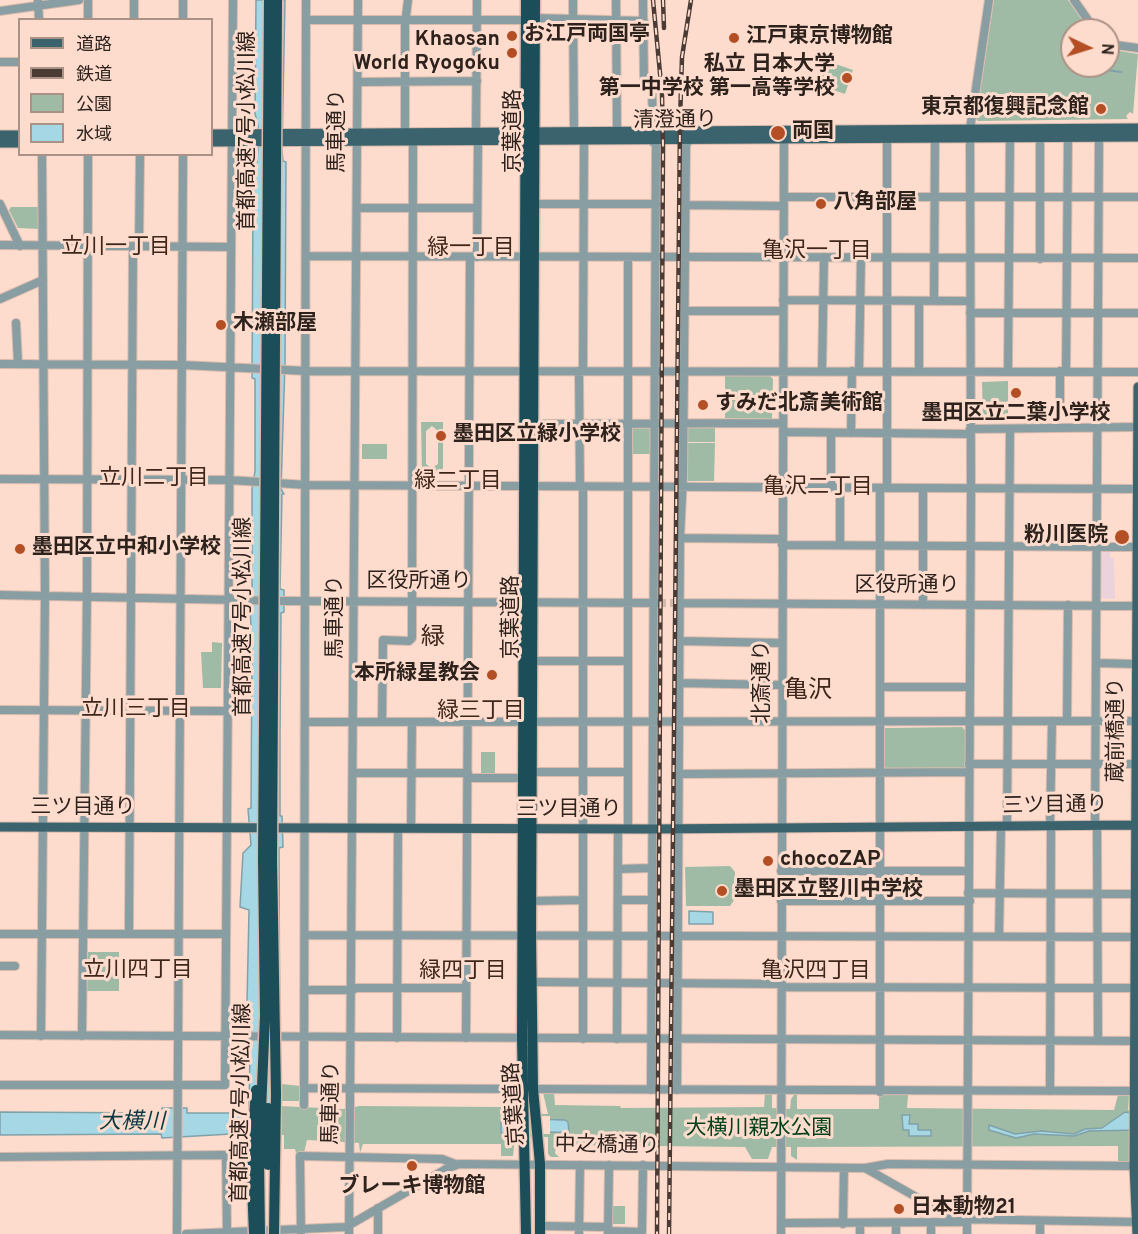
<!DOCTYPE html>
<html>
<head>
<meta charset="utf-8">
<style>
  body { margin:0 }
  #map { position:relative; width:1138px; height:1234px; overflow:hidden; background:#fedccd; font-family:Overpass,"Noto Sans JP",sans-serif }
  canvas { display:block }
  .legend { position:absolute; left:18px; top:18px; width:195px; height:138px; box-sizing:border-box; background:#fedccd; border:2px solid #ab9287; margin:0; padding:8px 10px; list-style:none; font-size:18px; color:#2e221d }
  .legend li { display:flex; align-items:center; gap:12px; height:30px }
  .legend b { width:30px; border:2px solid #ab9287 }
  .north { position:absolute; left:1060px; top:18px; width:60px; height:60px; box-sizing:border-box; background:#fedccd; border:2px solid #ab9287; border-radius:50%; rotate:94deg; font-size:16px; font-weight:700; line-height:24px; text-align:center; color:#2e221d }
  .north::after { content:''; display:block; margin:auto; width:21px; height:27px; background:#b44e24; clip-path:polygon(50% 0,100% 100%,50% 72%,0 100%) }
</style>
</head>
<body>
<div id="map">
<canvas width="1138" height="1234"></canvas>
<ul class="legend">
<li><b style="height:8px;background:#3b636d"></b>道路</li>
<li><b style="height:8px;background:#4a3b35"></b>鉄道</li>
<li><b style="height:16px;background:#9fbba5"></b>公園</li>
<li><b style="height:16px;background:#a5d7e5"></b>水域</li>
</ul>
<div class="north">N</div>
</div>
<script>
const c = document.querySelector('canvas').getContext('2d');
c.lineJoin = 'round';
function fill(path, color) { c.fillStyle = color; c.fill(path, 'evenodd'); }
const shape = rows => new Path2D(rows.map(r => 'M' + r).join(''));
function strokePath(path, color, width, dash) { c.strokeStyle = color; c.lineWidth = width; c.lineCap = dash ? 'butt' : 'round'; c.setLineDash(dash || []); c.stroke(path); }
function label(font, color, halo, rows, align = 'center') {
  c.font = font + ' Overpass,"Noto Sans JP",sans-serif'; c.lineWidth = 6; c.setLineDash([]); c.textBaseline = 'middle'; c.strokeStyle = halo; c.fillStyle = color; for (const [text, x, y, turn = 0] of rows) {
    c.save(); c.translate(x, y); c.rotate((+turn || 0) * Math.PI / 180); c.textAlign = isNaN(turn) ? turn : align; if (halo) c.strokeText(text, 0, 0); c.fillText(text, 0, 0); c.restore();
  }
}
const commercial = shape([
  [1100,550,1110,550,1110,558,1114,558,1115,599,1100,598]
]);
const green = shape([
  [994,0,1068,0,1089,30,1072,30,1072,66,1108,66,1108,49,1138,54,1133,114,1130,112,1126,116,1128,119,978,121,976,119],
  [824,60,853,70,845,94,816,84],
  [11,207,38,207,39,229,18,228,9,210],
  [725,376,770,376,773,379,772,419,725,418],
  [1008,381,1008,421,983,421,982,382],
  [421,422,443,422,443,473,422,473],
  [432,426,438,431,438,464,432,468,426,464,426,431],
  [652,426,651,454,631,454,631,427],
  [688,427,715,427,715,442,688,442],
  [688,443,715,443,714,481,688,481],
  [362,444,387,444,387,459,362,459],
  [212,642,222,643,221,688,203,688,201,652,212,652],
  [962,727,965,730,965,769,885,769,885,728],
  [481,752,495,752,495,777,481,776],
  [730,866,735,872,734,900,730,906,686,906,685,867],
  [88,952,119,952,119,991,87,991],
  [281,1084,301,1086,301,1101,280,1101],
  [507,1092,516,1092,516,1114,548,1114,543,1093,554,1092,555,1105,620,1106,621,1108,764,1107,765,1093,772,1093,772,1108,790,1109,791,1099,794,1095,797,1095,797,1109,879,1109,879,1095,908,1095,907,1108,1114,1110,1118,1095,1129,1095,1128,1110,1138,1111,1138,1146,1129,1146,1129,1163,1118,1163,1118,1146,797,1147,797,1160,791,1156,791,1147,772,1147,768,1159,752,1159,745,1147,556,1145,555,1153,559,1157,551,1157,548,1154,548,1137,515,1137,513,1156,501,1156,501,1144,363,1144,360,1153,359,1143,307,1140,304,1153,296,1153,295,1149,284,1149,284,1135,280,1135,281,1106,343,1109,360,1106,502,1107,502,1103,508,1102],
  [612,1206,625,1206,625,1224,612,1224]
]);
const water = shape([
  [256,0,285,0,282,151,283,161,286,162,285,363,281,489,284,494,282,494,280,589,284,590,284,612,281,613,280,736,280,816,282,816,283,847,279,848,280,1107,249,1106,250,1049,246,1048,249,910,240,907,243,853,251,845,248,809,251,808,252,647,249,589,252,588,252,489,255,471,255,379,252,378,253,203,253,162,257,162,258,150,258,125,255,114,256,0],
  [689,911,713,912,713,924,689,924,689,911],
  [162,1108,187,1108,187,1113,248,1113,248,1133,162,1138,161,1134,0,1135,0,1112,161,1113,162,1108],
  [1125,1112,1138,1114,1138,1130,1089,1131,1074,1136,1034,1134,1016,1138,989,1130,989,1125,1015,1134,1041,1131,1074,1134,1085,1129,1102,1128,1125,1112],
  [902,1115,910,1115,909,1124,918,1124,918,1130,931,1130,931,1136,909,1136,909,1130,903,1130,902,1115],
  [501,1118,565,1120,568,1122,569,1132,501,1133,501,1118]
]);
const pier = shape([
  [515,1116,550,1116,550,1134,515,1134]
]);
const stream = shape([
  [1071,32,1072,38],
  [1100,69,1121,72]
]);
const minorTunnel = shape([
  [658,603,677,603]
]);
const minor = shape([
  [38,0,39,20],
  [573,0,574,131],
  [616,0,617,131],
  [643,0,644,79,652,90,653,124,648,130],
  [1074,0,1095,30],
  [0,11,79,0],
  [535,18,644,21],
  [88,20,88,0],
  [134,20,134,0],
  [183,20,183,0],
  [306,20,526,20],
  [1108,44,1138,48],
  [0,62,20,62],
  [358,82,477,81],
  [405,133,405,24,408,0],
  [476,133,477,0],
  [784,197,1138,197],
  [0,204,20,246],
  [534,204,656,204],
  [686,205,784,206],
  [357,208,477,208],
  [0,245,231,247],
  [139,247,140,154],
  [308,256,1138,258],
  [477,257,478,141],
  [1040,259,1040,138],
  [0,299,43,280],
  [783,300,970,301],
  [934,301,935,138],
  [685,311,783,311],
  [970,313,1138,313],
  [16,323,18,364],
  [0,364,182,365,307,371,1138,372],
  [579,371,580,487],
  [583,371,584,141],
  [822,371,824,257],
  [859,371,861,258],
  [919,371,919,301],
  [1008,371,1010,138],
  [1066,371,1068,137],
  [1060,405,1060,371],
  [533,424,783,423],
  [970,429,1138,427],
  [783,432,970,434],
  [851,433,852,371],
  [0,479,229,480,307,485,1138,489],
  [831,488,831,433],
  [880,488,880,1092],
  [887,488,887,137],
  [923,488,923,605],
  [680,538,782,539],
  [782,545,1137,547],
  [840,545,840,488],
  [0,595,285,601,658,603],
  [677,603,1138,606],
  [679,641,782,643],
  [532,661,628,661],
  [1096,663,1136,664],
  [678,683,782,685],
  [881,687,970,687],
  [0,710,227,711],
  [1067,721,1068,605],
  [306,722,1138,721],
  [382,722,383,640,409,641,412,638,413,141],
  [969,764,1136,764],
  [532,772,627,772],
  [353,773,468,773],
  [678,774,969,772],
  [468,778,523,778],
  [1095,825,1099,137],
  [1097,825,1098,1041],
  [1007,826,1010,429],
  [1050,826,1052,721],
  [411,828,412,722],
  [628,829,628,257],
  [618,869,652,868],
  [781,871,968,871],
  [968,893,1136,894],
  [618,900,652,900],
  [531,901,583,900],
  [781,901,970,901],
  [0,934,226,934],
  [129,934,133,247],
  [305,935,1138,937],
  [999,936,1001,826],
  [0,966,15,966],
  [532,982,782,984],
  [782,987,1135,988],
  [353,988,466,988],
  [304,990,353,990],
  [0,1035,1138,1041],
  [41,1036,45,595,42,154],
  [82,1036,87,591,88,154],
  [397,1038,398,828],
  [466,1038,470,257],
  [583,1039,583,487],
  [617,1039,618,829],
  [0,1085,225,1085,233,0],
  [304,1088,523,1089],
  [533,1089,1136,1091],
  [651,1090,656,145,651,140],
  [677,1090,680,538,683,477,686,145,690,139],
  [1050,1091,1051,826],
  [304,1105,306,0],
  [0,1157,226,1155,227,1234],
  [865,1168,955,1219,1138,1222],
  [781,1223,963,1222],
  [843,1224,844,1168],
  [540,1226,608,1227],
  [608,1231,642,1232,643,1165],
  [301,1232,300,1156,442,1159,455,1164],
  [177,1234,183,154],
  [186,1234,346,1227,446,1169,459,1164,865,1168,888,1164,1134,1166],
  [349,1234,358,0],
  [378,1234,378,1208],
  [579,1234,580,1165],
  [608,1234,609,1165],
  [781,1234,784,134],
  [860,1234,860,1224],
  [896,1234,896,1224],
  [931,1234,931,1224],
  [967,1234,971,494,970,129,989,0],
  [1040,1234,1040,1221]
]);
const major = shape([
  [212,134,1138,128],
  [0,135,20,135],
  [212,142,1138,137],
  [0,143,20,143],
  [0,827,653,829,1138,825],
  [1137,1234,1134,1166,1138,387]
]);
const highway = shape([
  [526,0,522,1039,526,1234],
  [535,0,531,934,533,1089,540,1164,540,1234]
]);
const rail = shape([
  [653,0,662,94,663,147,657,1234],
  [663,0,664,28],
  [669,1234,680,121,682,57,691,0]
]);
const highwayBridge = shape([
  [268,1108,268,1165],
  [254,1234,251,1159,256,1090],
  [260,1234,259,1159,265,1016,263,859,269,0],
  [274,1234,276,1094,272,859,277,0]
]);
const markers = [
  [512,36,6,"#b44e24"],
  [734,38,6,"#b44e24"],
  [512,53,6,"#b44e24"],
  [847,78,6,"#b44e24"],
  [1101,109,6,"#b44e24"],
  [778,133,8,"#b44e24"],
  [821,204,6,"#b44e24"],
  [221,325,6,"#b44e24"],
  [1016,393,6,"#b44e24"],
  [703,405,6,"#b44e24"],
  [441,436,6,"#b44e24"],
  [1122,537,8,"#b44e24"],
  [20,549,6,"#b44e24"],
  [492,675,6,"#b44e24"],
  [768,861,6,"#b44e24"],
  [722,891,6,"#b44e24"],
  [412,1166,6,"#b44e24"],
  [899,1209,6,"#b44e24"]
];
const poiNames = [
  ["お江戸両国亭",524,36],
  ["江戸東京博物館",746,38],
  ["Khaosan",500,41,"right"],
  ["World Ryogoku",500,65,"right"],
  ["私立 日本大学",835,66,"right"],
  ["第一中学校 第一高等学校",835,90,"right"],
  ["東京都復興記念館",1089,109,"right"],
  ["両国",792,133],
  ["八角部屋",833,204],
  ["木瀬部屋",233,325],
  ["すみだ北斎美術館",715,405],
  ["墨田区立二葉小学校",1016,415,"center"],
  ["墨田区立緑小学校",453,436],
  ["粉川医院",1108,537,"right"],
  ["墨田区立中和小学校",32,549],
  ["本所緑星教会",480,675,"right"],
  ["chocoZAP",780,861],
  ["墨田区立竪川中学校",734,891],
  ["ブレーキ博物館",412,1188,"center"],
  ["日本動物21",911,1209]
];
const streetNames = [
  ["清澄通り",675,122,-1],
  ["首都高速7号小松川線",249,131,-90],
  ["馬車通り",339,131,-90],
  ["京葉道路",515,131,-90],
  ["区役所通り",419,583],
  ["区役所通り",907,587],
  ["首都高速7号小松川線",245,617,-90],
  ["馬車通り",337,617,-90],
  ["京葉道路",513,617,-90],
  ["北斎通り",764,682,-90],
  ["蔵前橋通り",1118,730,-90],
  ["三ツ目通り",1055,807,-1],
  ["三ツ目通り",83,809],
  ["三ツ目通り",569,811],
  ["首都高速7号小松川線",243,1103,-89],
  ["馬車通り",333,1103,-89],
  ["京葉道路",516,1104,-94],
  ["中之橋通り",607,1147,1]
];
const parkNames = [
  ["大横川親水公園",759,1130]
];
const neighbourhoodNames = [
  ["立川一丁目",116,249],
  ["緑一丁目",471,250],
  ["亀沢一丁目",817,253],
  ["立川二丁目",154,480],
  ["緑二丁目",458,483],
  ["亀沢二丁目",818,489],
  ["立川三丁目",136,711],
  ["緑三丁目",481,713],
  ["立川四丁目",138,972],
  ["緑四丁目",463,973],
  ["亀沢四丁目",816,973]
];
const waterNames = [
  ["大横川",132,1124]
];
const quarterNames = [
  ["緑",433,639],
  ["亀沢",808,692]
];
fill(commercial, '#ecd3db');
fill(green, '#9fbba5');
fill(water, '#a5d7e5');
strokePath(water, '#81a1a9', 1.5);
fill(pier, '#fedccd');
strokePath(stream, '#81a1a9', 2);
strokePath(minorTunnel, '#d4b7aa', 8, [8, 4]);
strokePath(minor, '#d9bbad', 10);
strokePath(major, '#d9bbad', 11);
strokePath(highway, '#d9bbad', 13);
strokePath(minor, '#899ea3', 8);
strokePath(major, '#3b636d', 9);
strokePath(highway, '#1c4e59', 10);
strokePath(rail, '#4a3b35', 4.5);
strokePath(rail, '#fedccd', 2, [7]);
strokePath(highwayBridge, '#d9bbad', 13, []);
strokePath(highwayBridge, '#1c4e59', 10);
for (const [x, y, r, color] of markers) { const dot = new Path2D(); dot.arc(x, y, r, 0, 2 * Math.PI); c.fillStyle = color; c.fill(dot); strokePath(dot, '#fedccd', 2); }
label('bold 21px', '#2e221d', '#fedccd', poiNames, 'left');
label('21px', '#2e221d', '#fedccd', streetNames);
label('21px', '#03411c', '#fedccd', parkNames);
label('22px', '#3e261a', '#fedccd', neighbourhoodNames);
label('italic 22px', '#083842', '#fedccd', waterNames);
label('24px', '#3e261a', '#fedccd', quarterNames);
</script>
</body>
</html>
